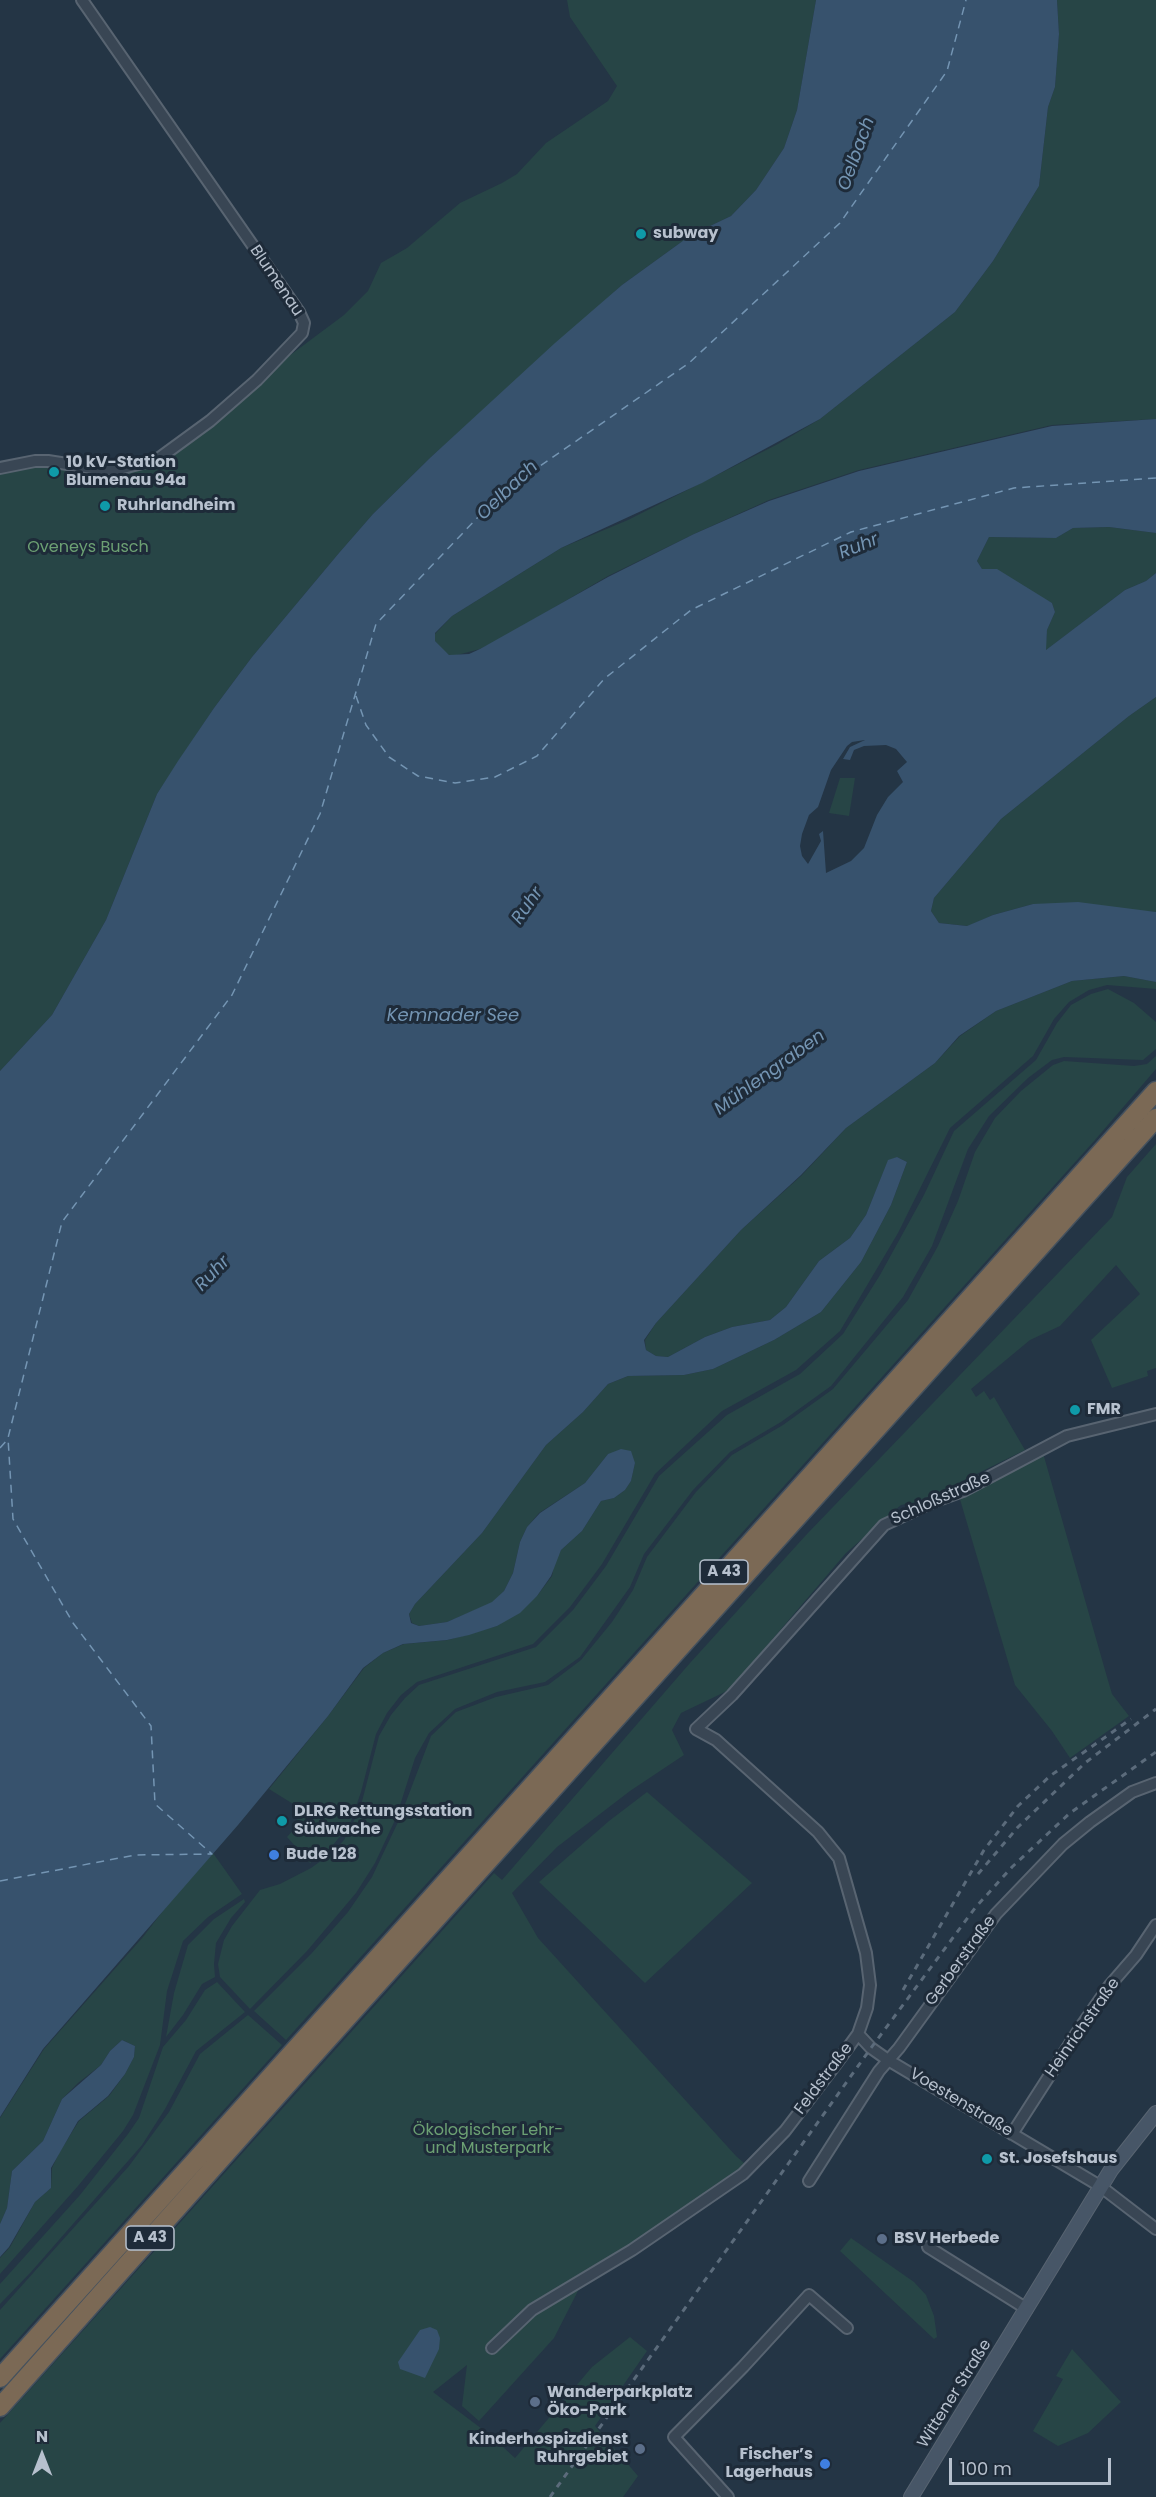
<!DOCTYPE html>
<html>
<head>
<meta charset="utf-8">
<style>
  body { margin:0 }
  #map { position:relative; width:1156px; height:2497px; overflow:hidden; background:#243545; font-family:Poppins,sans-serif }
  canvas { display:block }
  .north { position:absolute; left:12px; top:2425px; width:60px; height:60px; -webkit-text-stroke:4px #1e2b39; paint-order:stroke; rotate:0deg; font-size:16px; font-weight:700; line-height:24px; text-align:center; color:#b7c1ce }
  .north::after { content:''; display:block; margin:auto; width:21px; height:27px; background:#b7c1ce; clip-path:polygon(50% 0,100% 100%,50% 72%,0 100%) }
  .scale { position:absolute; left:949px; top:2458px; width:162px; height:27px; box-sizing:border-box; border:3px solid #b7c1ce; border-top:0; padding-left:8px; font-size:18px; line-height:21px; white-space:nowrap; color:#b7c1ce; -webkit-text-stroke:4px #1e2b39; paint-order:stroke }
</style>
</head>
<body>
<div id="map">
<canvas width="1156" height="2497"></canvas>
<div class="north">N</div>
<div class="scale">100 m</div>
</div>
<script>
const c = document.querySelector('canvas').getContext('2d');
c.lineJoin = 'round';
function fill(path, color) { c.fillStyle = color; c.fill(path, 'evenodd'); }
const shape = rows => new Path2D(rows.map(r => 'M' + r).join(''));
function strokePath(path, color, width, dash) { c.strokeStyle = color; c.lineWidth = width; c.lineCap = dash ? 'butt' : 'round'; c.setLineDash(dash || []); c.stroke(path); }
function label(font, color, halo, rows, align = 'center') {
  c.font = font + ' Poppins,sans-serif'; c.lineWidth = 6; c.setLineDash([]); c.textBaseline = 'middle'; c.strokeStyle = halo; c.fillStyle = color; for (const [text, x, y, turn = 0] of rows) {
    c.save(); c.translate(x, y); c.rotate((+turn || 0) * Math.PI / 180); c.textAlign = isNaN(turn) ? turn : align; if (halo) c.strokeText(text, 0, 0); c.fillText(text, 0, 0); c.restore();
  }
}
const green = shape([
  [567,0,816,0,797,110,784,148,756,190,731,216,691,235,622,285,431,457,373,514,339,553,252,657,214,708,157,794,106,920,52,1015,0,1071,0,468,50,455,105,464,155,456,344,315,368,291,381,263,407,248,460,203,502,183,517,174,546,143,608,101,617,86,570,17],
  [1057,0,1156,0,1156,419,1052,425,859,470,769,500,694,534,608,576,497,641,480,649,457,655,449,655,442,650,435,641,435,634,452,616,561,548,628,520,778,444,820,419,955,312,993,261,1039,186,1048,107,1055,87,1059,34],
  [1109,527,1156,533,1156,573,1146,581,1125,590,1045,651,1047,630,1055,612,1052,603,982,569,977,561,989,537,1056,538,1073,528],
  [1156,697,1156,912,1033,904,993,915,968,926,939,923,931,911,934,898,1001,819,1129,716],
  [840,778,855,778,849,816,829,813],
  [1124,976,1156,982,1156,989,1107,985,1089,990,1069,1002,1054,1019,1033,1056,950,1128,898,1233,840,1331,796,1370,722,1411,655,1474,602,1564,570,1607,533,1644,417,1682,401,1695,387,1713,376,1734,361,1792,350,1824,329,1850,310,1863,287,1837,297,1826,298,1807,269,1789,328,1716,364,1668,383,1653,404,1644,448,1640,497,1626,537,1596,552,1576,555,1560,561,1550,582,1531,601,1501,614,1498,625,1490,631,1481,635,1463,608,1454,585,1483,539,1513,527,1527,520,1542,513,1573,504,1591,492,1603,447,1622,419,1626,412,1623,409,1614,415,1604,482,1533,546,1445,583,1412,608,1384,628,1376,684,1375,713,1369,774,1340,821,1312,861,1262,891,1205,907,1162,897,1157,888,1161,866,1215,850,1238,819,1261,786,1307,770,1320,732,1327,705,1337,668,1357,656,1356,646,1350,645,1340,656,1323,741,1230,801,1176,846,1128,935,1063,960,1036,996,1011,1072,981],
  [1108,989,1134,1003,1156,1022,1156,1049,1143,1060,1064,1057,1052,1060,1028,1078,989,1116,968,1149,932,1246,903,1297,831,1386,781,1422,730,1452,693,1490,644,1554,630,1587,580,1657,545,1682,497,1692,455,1709,429,1733,415,1758,396,1818,375,1863,356,1893,307,1951,250,2009,220,1977,218,1964,224,1940,232,1926,260,1890,280,1884,311,1868,332,1853,344,1840,360,1809,379,1736,391,1715,405,1698,419,1685,536,1647,573,1610,606,1566,659,1476,727,1415,800,1374,843,1334,880,1275,924,1195,954,1131,1036,1060,1057,1023,1071,1005,1091,994],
  [1156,1056,1156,1069,1095,1140,286,2040,254,2011,311,1954,348,1912,372,1877,399,1820,431,1736,456,1712,496,1697,548,1685,581,1660,612,1622,633,1590,647,1557,696,1492,732,1455,783,1425,833,1389,908,1300,938,1246,958,1201,975,1152,995,1118,1021,1091,1053,1065,1064,1061,1134,1066,1147,1064],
  [1156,1144,1156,1368,1147,1371,1148,1376,1112,1388,1091,1340,1140,1294,1116,1265,1060,1326,1030,1340,971,1389,976,1397,984,1391,990,1400,994,1397,1025,1450,922,1501,901,1505,846,1553,729,1690,681,1713,672,1730,684,1755,630,1791,557,1847,512,1893,538,1938,736,2156,752,2170,580,2287,554,2338,479,2421,462,2406,467,2365,433,2392,490,2435,515,2458,592,2367,630,2337,647,2351,595,2426,638,2476,623,2497,0,2497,0,2423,494,1873,502,1880,690,1663,807,1534,1112,1217,1127,1177],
  [1043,1453,1107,1677,1112,1694,1129,1716,1070,1758,1052,1731,1015,1685,959,1496,981,1488],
  [647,1792,752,1883,645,1983,539,1882,609,1821],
  [213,1853,242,1894,208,1917,183,1941,167,1991,160,2045,133,2115,123,2131,78,2186,0,2274,0,2258,10,2247,35,2202,51,2188,52,2168,59,2153,79,2121,109,2096,125,2074,134,2057,135,2046,122,2040,110,2051,101,2065,78,2083,62,2099,43,2141,12,2171,7,2208,0,2224,0,2118,44,2049,143,1937,169,1903],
  [244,1899,245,1902,231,1918,216,1943,214,1964,215,1977,202,1984,183,2015,166,2037,174,1993,188,1945,214,1919],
  [217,1982,245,2012,196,2051,165,2109,142,2145,31,2272,0,2304,0,2284,80,2195,128,2134,139,2118,163,2047,186,2020,205,1990],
  [248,2015,282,2045,0,2359,0,2310,129,2166,169,2112,200,2054],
  [851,2238,914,2282,926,2295,934,2316,937,2337,934,2339,840,2251],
  [1072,2349,1121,2402,1088,2433,1058,2446,1033,2431,1063,2379,1056,2376]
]);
const water = shape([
  [816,0,1057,0,1059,34,1055,87,1048,107,1039,186,993,261,955,312,820,419,702,483,561,548,452,616,435,633,435,641,449,655,469,654,480,649,608,577,694,534,769,501,859,471,1052,426,1156,419,1156,533,1109,527,1073,528,1056,538,989,537,977,561,982,569,997,569,1052,603,1055,612,1047,630,1046,650,1125,590,1146,581,1156,573,1156,697,1129,716,1001,819,934,898,931,911,939,923,967,926,993,915,1033,904,1078,902,1156,912,1156,982,1124,976,1072,981,996,1011,959,1036,935,1063,846,1128,801,1175,741,1230,656,1323,644,1340,646,1350,656,1356,668,1357,705,1337,732,1327,770,1320,786,1307,819,1261,850,1238,866,1215,888,1160,897,1157,907,1162,891,1205,861,1262,821,1312,774,1340,713,1369,684,1375,628,1376,608,1384,583,1412,546,1445,482,1533,415,1604,409,1614,411,1623,419,1626,447,1622,492,1602,504,1591,513,1573,520,1542,527,1527,540,1513,585,1483,608,1454,621,1449,631,1451,635,1463,631,1481,625,1490,614,1498,601,1501,582,1531,561,1550,551,1576,537,1596,520,1613,497,1626,469,1635,447,1640,403,1644,383,1653,363,1668,328,1716,238,1825,43,2049,0,2117,0,1071,52,1015,106,920,157,794,178,761,214,708,252,657,339,553,373,514,431,457,555,343,622,285,691,235,731,216,756,190,784,148,797,110],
  [865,740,850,747,843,759,850,760,854,750,864,746,886,745,896,749,907,762,897,771,903,782,888,797,877,815,864,848,851,861,826,873,823,831,819,834,821,841,808,864,802,856,800,846,802,834,809,815,818,807,831,770,847,746,852,742],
  [122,2040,135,2046,134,2057,125,2074,108,2096,78,2121,51,2168,51,2188,35,2202,9,2247,0,2257,0,2224,7,2208,12,2171,43,2141,62,2099,101,2065,110,2051],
  [430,2327,437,2330,440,2338,439,2349,425,2378,400,2369,398,2362,420,2330]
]);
const ferry = shape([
  [356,696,366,725,389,757,418,776,455,783,495,777,537,756,604,679,691,610,851,532,1014,488,1156,478],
  [0,1448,8,1439],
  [0,1881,135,1855,212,1854,155,1804,151,1726,73,1623,13,1519,8,1438,62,1222,232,995,320,814,376,624,501,493,689,363,840,223,947,71,966,0]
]);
const street = shape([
  [0,468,35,461,48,461,99,469,119,469,158,459,210,421,257,380,302,333,304,323,299,312,82,0],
  [858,2034,871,2048,888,2060,1100,2186,1156,2229],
  [1012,2134,1080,2028,1110,1985,1136,1955,1156,1925],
  [809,2181,879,2071,899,2048,996,1914,1063,1844,1090,1822,1132,1792,1156,1783],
  [928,2247,1027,2309],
  [492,2348,532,2310,632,2250,743,2174,785,2131,836,2064,858,2034,867,2008,870,1985,866,1953,839,1858,818,1832,716,1740,696,1729,732,1695,884,1525,933,1502,963,1491,1067,1436,1156,1414],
  [728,2497,674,2437,743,2367,809,2295,847,2328]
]);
const secondary = shape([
  [911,2497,1111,2170,1156,2113]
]);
const highway = shape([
  [0,2378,1156,1091],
  [0,2407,301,2069,1156,1118]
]);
const rail = shape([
  [978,1874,1018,1827,1085,1763,1156,1709],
  [903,1990,984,1850,1018,1806,1050,1776,1131,1719],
  [550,2497,871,2048,975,1908,1012,1867,1070,1813,1156,1752]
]);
const markers = [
  [641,234,6,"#0f9aa8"],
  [54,472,6,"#0f9aa8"],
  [105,506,6,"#0f9aa8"],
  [1075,1410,6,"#0f9aa8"],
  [282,1821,6,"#0f9aa8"],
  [274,1855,6,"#3f7fe0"],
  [987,2159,6,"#0f9aa8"],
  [882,2239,6,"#5c6f8a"],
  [535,2402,6,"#5c6f8a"],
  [640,2449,6,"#5c6f8a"],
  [825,2464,6,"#3f7fe0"]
];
const shields = [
  [724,1572,48],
  [150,2238,48]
];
const shieldNames = [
  ["A 43",724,1572],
  ["A 43",150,2238]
];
const poiNames = [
  ["subway",653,234],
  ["10 kV-Station",66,463],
  ["Blumenau 94a",66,481],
  ["Ruhrlandheim",117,506],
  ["FMR",1087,1410],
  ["DLRG Rettungsstation",294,1812],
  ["Südwache",294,1830],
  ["Bude 128",286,1855],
  ["St. Josefshaus",999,2159],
  ["BSV Herbede",894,2239],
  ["Wanderparkplatz",547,2393],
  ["Öko-Park",547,2411],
  ["Kinderhospizdienst",628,2440,"right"],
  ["Ruhrgebiet",628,2458,"right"],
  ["Fischer’s",813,2455,"right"],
  ["Lagerhaus",813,2473,"right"]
];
const streetNames = [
  ["Blumenau",276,281,56],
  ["Schloßstraße",941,1499,-24],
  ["Gerberstraße",961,1961,-54],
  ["Heinrichstraße",1083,2028,-55],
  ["Feldstraße",824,2079,-53],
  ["Voestenstraße",961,2103,31],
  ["Wittener Straße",955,2394,-58]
];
const parkNames = [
  ["Oveneys Busch",88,548],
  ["Ökologischer Lehr-",488,2131],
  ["und Musterpark",488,2149]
];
const waterNames = [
  ["Oelbach",857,154,-70],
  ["Oelbach",508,491,-44],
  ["Ruhr",859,547,-22],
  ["Ruhr",528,906,-55],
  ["Kemnader See",453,1016],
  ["Mühlengraben",770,1073,-36],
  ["Ruhr",213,1274,-46]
];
fill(green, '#274546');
fill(water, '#37526d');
strokePath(ferry, '#7495b3', 1.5, [8, 6]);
strokePath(street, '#586471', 14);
strokePath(secondary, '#586471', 16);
strokePath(highway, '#44515e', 21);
strokePath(street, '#394654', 10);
strokePath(secondary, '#475667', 14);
strokePath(highway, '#7b6955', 18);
strokePath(rail, '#5b6b7b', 3, [6, 6]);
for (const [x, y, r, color] of markers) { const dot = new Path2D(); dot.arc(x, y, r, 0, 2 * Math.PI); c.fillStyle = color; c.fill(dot); strokePath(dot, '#1e2b39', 2); }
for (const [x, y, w] of shields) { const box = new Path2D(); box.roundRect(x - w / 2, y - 12, w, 24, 4.5); c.fillStyle = '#1e2b39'; c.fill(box); strokePath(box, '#b7c1ce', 1.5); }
label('bold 15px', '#b7c1ce', null, shieldNames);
label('bold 16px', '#b7c1ce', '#1e2b39', poiNames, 'left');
label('16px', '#b7c1ce', '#1e2b39', streetNames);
label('16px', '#6ca073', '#1e2b39', parkNames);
label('italic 18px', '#7495b3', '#1e2b39', waterNames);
</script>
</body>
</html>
